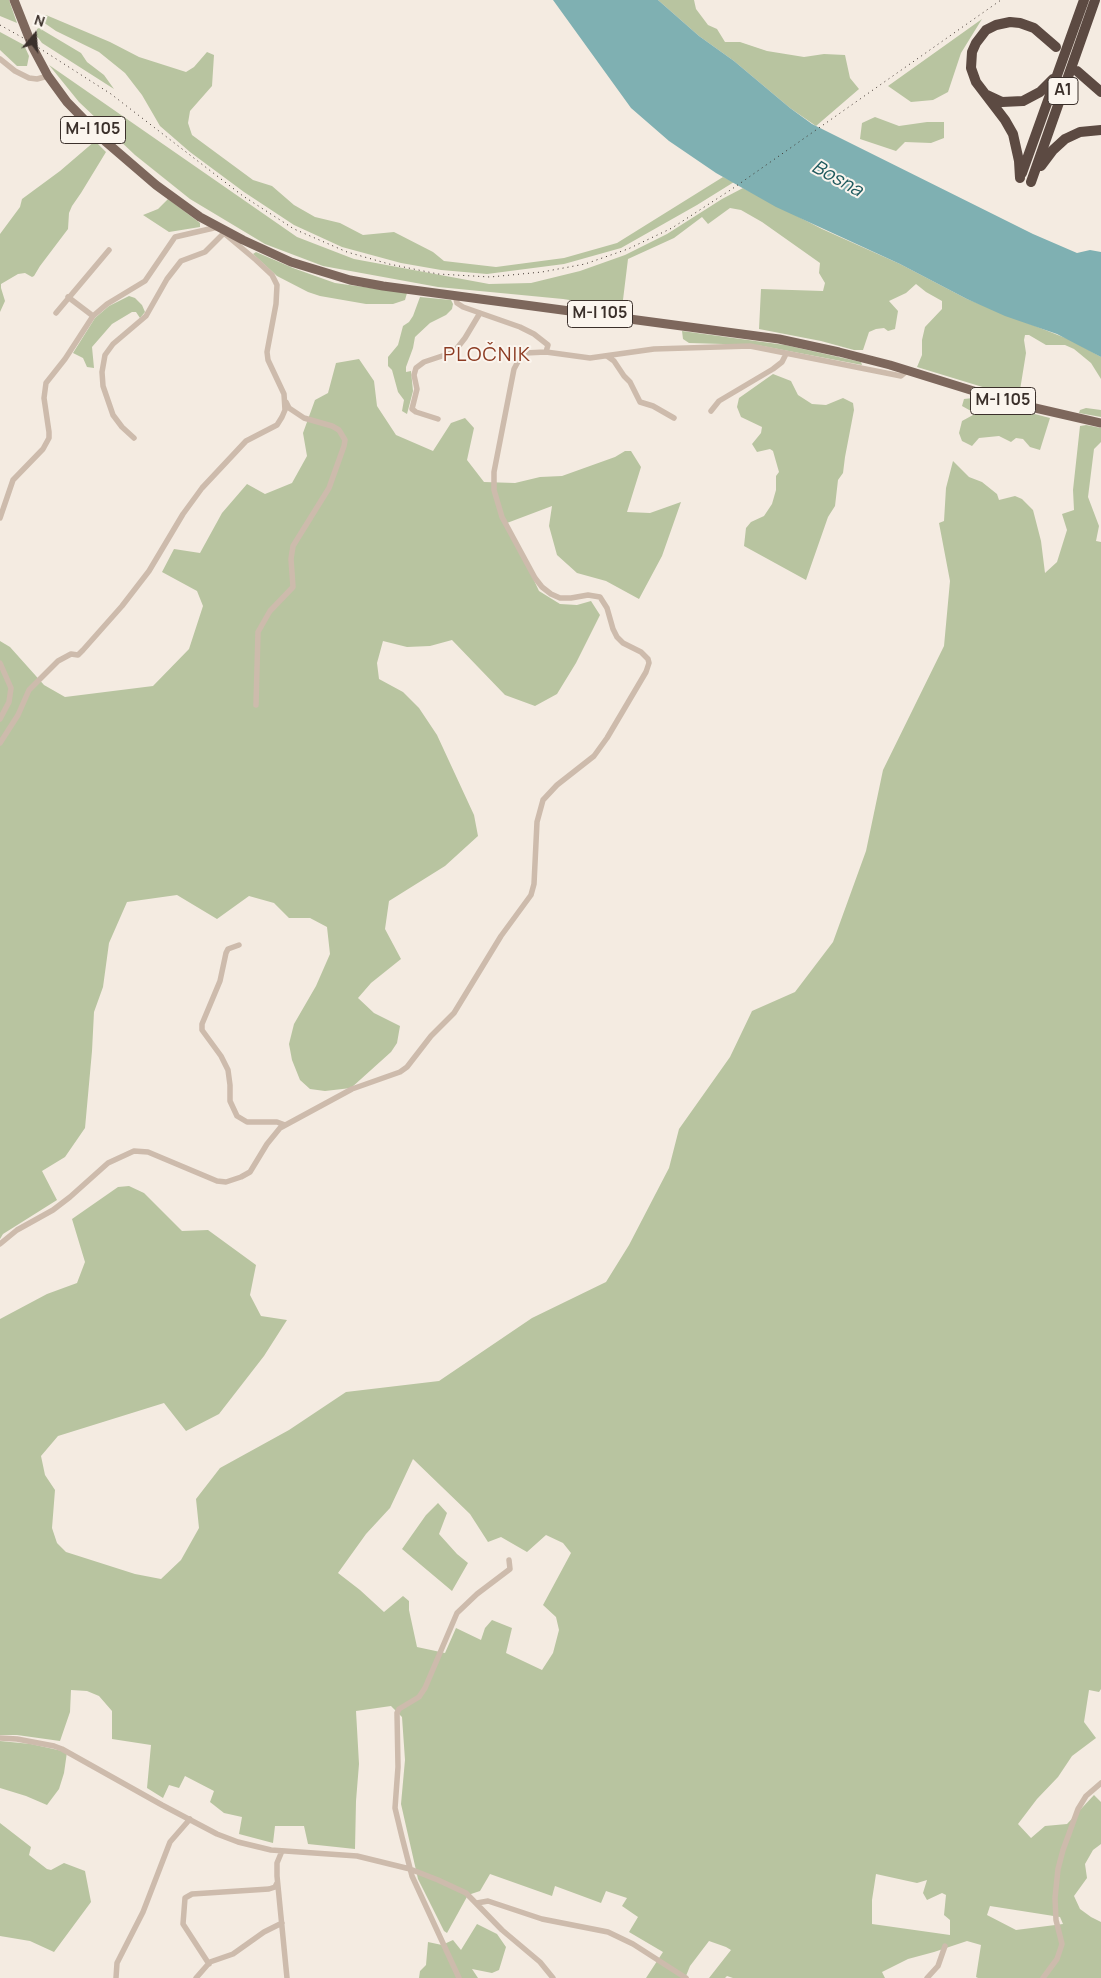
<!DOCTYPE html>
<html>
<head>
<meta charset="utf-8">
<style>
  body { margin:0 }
  #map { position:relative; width:1101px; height:1978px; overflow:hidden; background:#f4ebe1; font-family:Manrope,sans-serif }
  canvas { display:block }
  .north { position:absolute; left:10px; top:10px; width:50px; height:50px; -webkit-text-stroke:4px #fbf5ee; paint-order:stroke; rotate:18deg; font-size:14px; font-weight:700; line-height:20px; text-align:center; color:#3b302b }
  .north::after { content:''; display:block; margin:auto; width:18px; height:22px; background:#3b302b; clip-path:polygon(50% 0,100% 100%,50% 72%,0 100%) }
</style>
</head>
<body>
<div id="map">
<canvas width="1101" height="1978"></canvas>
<div class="north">N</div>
</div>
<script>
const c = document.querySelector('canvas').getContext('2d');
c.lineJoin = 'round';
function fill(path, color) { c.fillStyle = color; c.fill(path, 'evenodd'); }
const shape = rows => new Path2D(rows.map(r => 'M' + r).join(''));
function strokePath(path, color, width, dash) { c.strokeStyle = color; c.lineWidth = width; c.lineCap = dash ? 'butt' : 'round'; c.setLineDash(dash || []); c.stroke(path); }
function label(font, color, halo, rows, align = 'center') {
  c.font = font + ' Manrope,sans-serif'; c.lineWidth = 4; c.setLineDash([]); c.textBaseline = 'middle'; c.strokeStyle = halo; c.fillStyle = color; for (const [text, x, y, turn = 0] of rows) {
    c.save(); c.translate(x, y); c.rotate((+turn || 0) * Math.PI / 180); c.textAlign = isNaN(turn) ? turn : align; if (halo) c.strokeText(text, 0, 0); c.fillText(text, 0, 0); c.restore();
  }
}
const green = shape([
  [0,0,9,0,17,23,0,16],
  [658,0,694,0,696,9,708,25,717,29,725,42,740,42,767,51,804,57,824,54,845,55,850,78,859,89,816,126,790,108,734,61,699,36],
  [46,15,110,42,139,57,186,72,194,67,207,52,214,55,212,86,190,111,188,123,192,135,253,180,272,186,294,205,315,217,340,223,363,235,394,232,433,252,444,261,496,267,564,258,617,243,723,177,734,182,697,205,621,248,564,264,487,274,441,270,401,263,342,247,294,225,244,192,190,152,160,126,142,95,125,73,99,52,56,31,43,22,43,17],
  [982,19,961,53,948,92,933,100,911,102,888,86],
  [39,28,81,53,87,62,104,75,114,89,42,43,36,35,37,29],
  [0,32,24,45,29,56,27,66,17,66,0,50],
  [49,65,297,237,354,259,489,284,531,283,580,271,625,255,667,234,722,199,743,188,822,229,900,264,967,299,1073,341,1101,357,1101,379,1091,363,1074,349,1065,345,1046,345,1029,335,1025,335,1024,340,1026,353,1020,390,1037,397,1022,399,917,367,922,355,922,340,925,327,942,309,942,301,926,292,916,284,906,293,889,301,898,311,895,329,888,331,884,328,876,329,869,332,863,350,854,350,821,341,759,329,761,289,823,291,825,283,819,273,820,263,762,222,741,210,730,208,708,224,702,217,674,238,628,259,622,308,563,299,438,287,323,266,265,244,190,199,135,155,79,102],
  [875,117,899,126,927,122,944,122,944,138,931,143,905,142,896,151,860,139,862,123],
  [95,141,106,152,81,193,72,206,69,213,68,229,40,266,34,276,32,277,25,273,18,274,1,284,1,288,5,301,0,312,0,234,20,207,22,199,60,171],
  [168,199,200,223,200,227,169,232,143,215,158,209],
  [256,252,293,268,335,283,407,293,405,300,393,304,366,304,320,296,308,292,277,276,253,254],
  [129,296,135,298,142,305,145,312,140,318,136,312,132,312,112,324,92,347,94,368,87,367,83,358,73,353,95,318,109,306],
  [420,297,451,300,453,304,452,309,446,315,430,323,415,337,413,348,406,367,406,372,411,371,413,391,407,414,402,411,404,400,398,392,392,370,388,366,388,357,398,345,403,326,409,322,413,316],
  [682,331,785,345,861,362,862,365,757,345,689,343,683,339],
  [359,359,374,381,377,406,396,435,433,451,451,423,465,418,474,428,467,460,484,482,515,483,540,477,562,476,615,457,625,451,631,451,641,467,627,512,650,513,681,502,662,556,639,599,606,581,577,573,557,555,549,526,552,506,507,523,539,591,560,604,577,605,591,601,600,615,576,663,557,694,535,706,505,695,452,640,430,646,407,647,383,641,377,663,379,679,403,692,419,708,437,735,474,815,478,836,445,866,389,901,385,929,401,959,371,983,358,998,374,1013,400,1026,397,1043,391,1052,351,1088,325,1091,310,1089,300,1080,292,1060,289,1044,294,1024,316,986,330,954,327,927,310,918,289,918,274,903,249,896,217,919,177,895,127,902,109,943,103,987,94,1012,92,1051,85,1128,65,1157,42,1171,57,1200,3,1234,0,1239,0,641,10,647,44,685,65,697,153,686,189,649,203,606,197,591,162,572,174,549,200,553,222,513,247,484,265,494,292,483,307,456,303,433,315,400,328,393,336,363],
  [773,374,791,381,798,395,812,404,826,405,843,398,853,403,854,410,845,457,843,473,838,480,835,506,828,517,806,580,744,546,746,528,751,522,764,516,772,504,776,490,776,476,779,472,773,451,770,449,757,452,752,444,761,433,762,427,741,417,737,407,739,398],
  [973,398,1050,418,1040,450,1030,447,1023,439,1016,438,1011,442,999,436,979,438,972,446,962,441,959,433,962,421,973,415,971,411,962,406,964,399],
  [1086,408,1101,410,1101,417,1079,413,1080,410],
  [1086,425,1101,428,1101,442,1094,449,1088,497,1099,526,1096,541,1101,542,1101,1689,1099,1692,1089,1690,1084,1722,1096,1738,1072,1756,1058,1777,1037,1799,1018,1824,1031,1838,1045,1826,1067,1824,1094,1795,1101,1802,1101,1844,1093,1850,1085,1864,1087,1878,1074,1896,1080,1909,1091,1917,1101,1922,1101,1978,978,1978,976,1977,981,1945,967,1941,934,1952,908,1959,882,1972,885,1978,733,1978,727,1976,725,1978,709,1978,731,1950,726,1947,709,1941,690,1966,686,1976,689,1978,646,1978,663,1952,629,1932,638,1917,622,1906,627,1898,606,1891,601,1903,555,1886,552,1896,490,1874,480,1891,468,1895,447,1933,444,1931,418,1879,401,1804,405,1760,402,1717,391,1706,356,1711,359,1764,356,1801,355,1849,308,1844,304,1826,275,1826,273,1843,239,1834,242,1817,224,1813,210,1802,214,1791,185,1776,179,1788,169,1785,163,1798,147,1788,151,1745,112,1739,112,1711,99,1696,87,1691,71,1690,70,1712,60,1741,17,1735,0,1735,0,1319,47,1294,77,1283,85,1262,72,1219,118,1187,129,1186,144,1193,182,1231,208,1230,256,1265,250,1295,261,1316,287,1320,264,1356,219,1414,186,1431,164,1403,58,1436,41,1456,45,1475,55,1490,52,1528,57,1543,66,1552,135,1574,161,1579,181,1560,199,1528,196,1499,220,1468,289,1430,346,1392,439,1381,532,1318,606,1282,629,1245,669,1168,679,1129,730,1057,752,1011,795,992,833,942,866,851,883,770,944,646,950,581,939,523,944,521,946,488,953,461,969,477,982,482,997,494,999,500,1015,496,1022,499,1033,510,1041,541,1045,573,1057,562,1067,530,1062,514,1074,510,1073,490,1080,426],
  [413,1459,470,1514,488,1542,501,1537,527,1552,546,1535,563,1543,571,1553,543,1605,556,1617,559,1630,553,1653,542,1670,506,1653,512,1628,492,1620,485,1628,481,1640,456,1628,445,1653,417,1647,409,1610,409,1601,403,1596,384,1612,360,1590,338,1573,366,1534,390,1508],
  [876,1874,917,1883,927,1880,923,1893,927,1900,942,1893,946,1895,944,1915,950,1920,950,1935,872,1924,872,1900],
  [990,1906,1060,1917,1063,1924,1016,1930,987,1915],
  [438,1503,447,1513,439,1534,457,1554,468,1563,452,1591,402,1549,426,1515],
  [0,1741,31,1744,67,1752,64,1773,59,1789,47,1805,26,1796,0,1788],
  [0,1823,31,1847,29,1855,47,1869,51,1870,64,1863,85,1871,91,1902,54,1952,30,1941,0,1936],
  [477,1924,497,1934,506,1947,499,1970,492,1973,472,1969,478,1978,419,1978,420,1971,426,1965,428,1942,442,1945,453,1940,461,1950]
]);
const water = shape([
  [553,0,658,0,699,36,734,61,790,108,812,124,1033,234,1077,253,1090,250,1101,252,1101,357,1057,334,1005,316,967,299,900,264,776,207,716,173,669,141,631,108]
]);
const minor = shape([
  [0,59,15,71,29,78,37,79,48,76],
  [455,295,457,303,463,307,520,327,534,334,548,345,546,352],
  [68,297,93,316],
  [56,313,109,250],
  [607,356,614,361,624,376,630,382,640,402,653,406,674,418],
  [711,411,719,401,773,369,782,362,786,354],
  [438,419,416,412,412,409,417,389,414,375,416,368,424,362,454,352,465,338,480,313],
  [134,438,122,427,113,415,103,386,102,372,105,355,113,344,146,316,167,279,181,261,205,252,224,233],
  [0,518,13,480,43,449,49,438,49,432,44,398,46,383,65,359,93,316,107,304,145,281,175,237,218,227],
  [0,663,11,688,9,702,0,719],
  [256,705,258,632,270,611,293,587,291,559,293,546,329,488,344,446,345,440,339,430,332,426,304,418,289,408,286,402],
  [0,743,18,715,29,690,58,661,71,654,78,655,83,650,122,606,149,571,183,514,202,488,246,441,277,425,282,417,285,410,284,394,268,360,267,352,276,304,277,285,272,275,256,260,225,234],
  [239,945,228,949,226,953,220,981,202,1024,202,1030,221,1056,228,1070,230,1085,230,1101,237,1116,247,1122,277,1122,285,1125],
  [0,1244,17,1230,53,1210,70,1197,108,1163,134,1151,148,1152,217,1181,226,1182,241,1177,250,1172,267,1144,280,1128,352,1089,400,1072,407,1067,431,1036,454,1013,501,936,531,895,534,884,537,822,543,800,557,785,594,756,607,738,646,672,649,663,648,659,641,652,623,643,617,637,613,629,607,608,600,597,588,595,571,598,560,598,551,594,542,587,535,578,502,517,494,490,494,472,514,369,521,356,525,353,546,352,590,358,654,349,750,346,901,376,907,371],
  [0,1738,17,1739,54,1746,62,1749,162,1805,217,1834,238,1842,271,1850,357,1856,410,1869,438,1880,466,1893,502,1930,540,1962,553,1978],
  [282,1851,277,1863,277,1876,287,1978],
  [477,1903,488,1901,542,1919,608,1932,633,1944,686,1978],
  [209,1964,183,1924,185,1898,192,1894,269,1889,275,1887,277,1883],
  [116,1978,117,1963,143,1912,170,1842,190,1819],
  [196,1978,210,1962,233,1954,264,1932,282,1923],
  [459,1978,412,1876,402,1837,395,1808,398,1767,397,1713,399,1709,419,1697,425,1688,457,1613,477,1594,510,1569,509,1560],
  [927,1978,938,1966,945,1946],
  [1043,1978,1057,1959,1062,1944,1056,1920,1055,1898,1058,1869,1063,1850,1078,1809,1086,1796,1101,1783]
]);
const primary = shape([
  [14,0,33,48,48,76,67,102,106,142,156,185,200,217,243,240,291,262,350,280,383,286,779,339,839,352,890,365,1009,402,1101,423]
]);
const motorway = shape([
  [1077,71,1101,92],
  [987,95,1002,102,1023,101,1040,92,1053,79],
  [1041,166,1053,150,1065,139,1080,132,1101,130],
  [1022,173,1084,0],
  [1020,178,1019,161,1013,134,1005,120,976,82,971,68,972,52,976,43,986,30,996,25,1010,22,1020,23,1034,28,1056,47],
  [1031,182,1095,0]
]);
const rail = shape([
  [0,25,25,39,111,94,243,196,294,229,347,252,389,264,438,274,490,277,542,272,585,264,628,249,672,228,732,189,1001,0]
]);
const shields = [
  [1063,91,30],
  [93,130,65],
  [600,314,65],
  [1003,401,65]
];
const shieldNames = [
  ["A1",1063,91],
  ["M-I 105",93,130],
  ["M-I 105",600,314],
  ["M-I 105",1003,401]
];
const waterNames = [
  ["Bosna",837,179,29]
];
const quarterNames = [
  ["PLOČNIK",487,355]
];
fill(green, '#b8c4a0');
fill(water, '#7fb0b2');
strokePath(minor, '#cdbbac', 5.5);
strokePath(primary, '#7d675c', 9);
strokePath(motorway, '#5c4a42', 10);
strokePath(rail, '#3b302b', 1, [1, 4]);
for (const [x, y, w] of shields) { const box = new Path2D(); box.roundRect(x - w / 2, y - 13.5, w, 27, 4); c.fillStyle = '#fbf5ee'; c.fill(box); strokePath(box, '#3b302b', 1); }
label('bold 16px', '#3b302b', null, shieldNames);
label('italic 19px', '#1f5a5e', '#fbf5ee', waterNames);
c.letterSpacing = '1px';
label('20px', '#8c3b22', '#fbf5ee', quarterNames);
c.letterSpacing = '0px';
</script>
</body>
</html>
